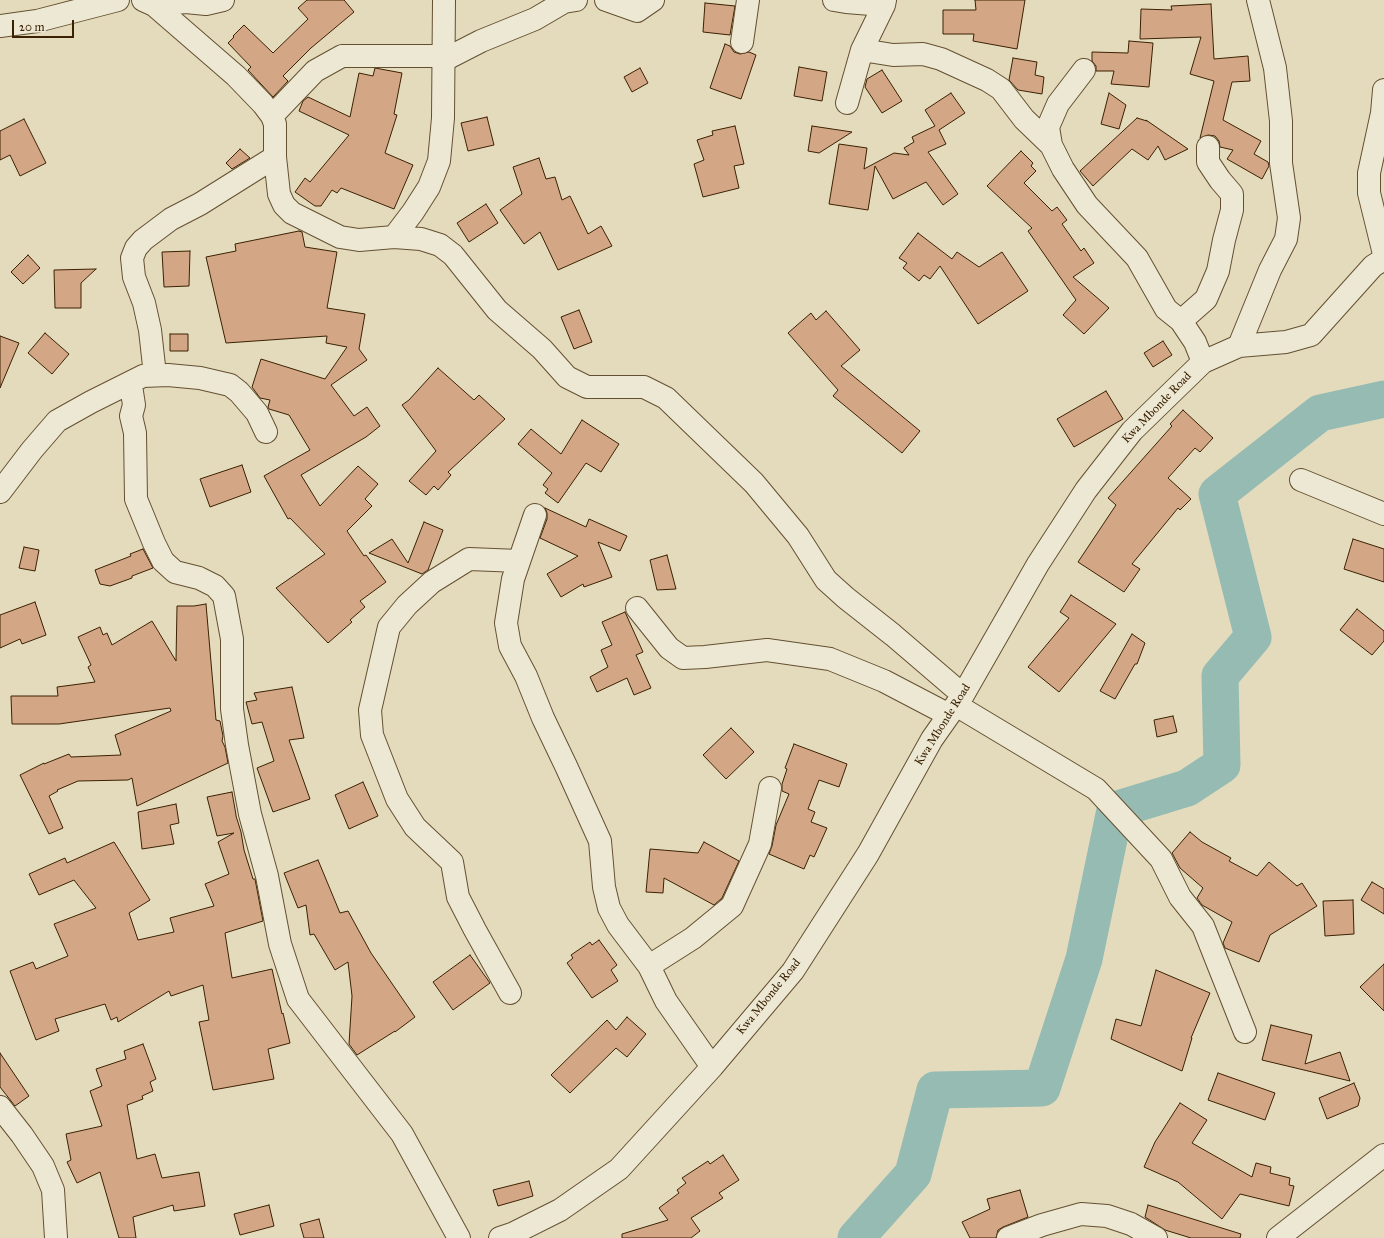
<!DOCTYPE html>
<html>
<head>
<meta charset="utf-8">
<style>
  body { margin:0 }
  #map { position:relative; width:1384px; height:1238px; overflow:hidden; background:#e4dbbd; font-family:"IM FELL Great Primer",serif }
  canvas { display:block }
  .scale { position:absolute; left:12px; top:20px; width:62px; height:18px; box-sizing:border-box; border:2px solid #3a2101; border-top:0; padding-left:5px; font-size:12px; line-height:14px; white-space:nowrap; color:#3a2101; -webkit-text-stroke:3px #ede8d4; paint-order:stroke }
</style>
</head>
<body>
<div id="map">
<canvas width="1384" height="1238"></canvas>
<div class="scale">20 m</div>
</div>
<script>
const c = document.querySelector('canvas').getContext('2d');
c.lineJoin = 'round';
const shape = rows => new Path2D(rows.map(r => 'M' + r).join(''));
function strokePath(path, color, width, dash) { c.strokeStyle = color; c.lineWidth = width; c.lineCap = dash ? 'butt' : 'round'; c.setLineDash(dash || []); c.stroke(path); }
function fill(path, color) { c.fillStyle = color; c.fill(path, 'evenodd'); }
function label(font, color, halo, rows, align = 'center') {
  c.font = font + ' "IM FELL Great Primer",serif'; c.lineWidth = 3; c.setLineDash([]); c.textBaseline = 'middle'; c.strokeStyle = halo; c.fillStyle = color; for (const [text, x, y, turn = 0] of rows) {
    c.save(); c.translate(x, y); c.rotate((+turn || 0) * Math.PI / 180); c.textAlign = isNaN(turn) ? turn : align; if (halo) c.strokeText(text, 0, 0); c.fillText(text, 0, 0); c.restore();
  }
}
const river = shape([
  [856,1238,913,1174,935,1090,1042,1088,1084,959,1115,810,1187,788,1222,765,1220,676,1253,637,1217,494,1320,413,1384,399]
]);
const building = shape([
  [307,0,344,0,354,12,311,48,283,76,288,81,273,97,248,70,251,67,228,43,234,37,233,36,244,25,273,53,308,19,298,8,307,0],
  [975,0,1025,0,1017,49,973,41,974,34,943,34,943,10,976,10,975,0],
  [705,3,735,6,730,35,703,32,705,3],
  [1211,4,1214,59,1248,56,1250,81,1232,82,1223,120,1261,141,1254,154,1268,162,1269,166,1262,179,1227,159,1233,150,1220,147,1219,141,1215,136,1208,135,1200,138,1214,81,1190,74,1201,37,1140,39,1141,9,1172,10,1171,6,1211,4],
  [1129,41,1153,43,1149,87,1111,84,1114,71,1096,71,1096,66,1092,61,1092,52,1128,53,1129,41],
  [725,44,730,46,734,52,740,54,749,52,756,55,741,99,710,88,725,44],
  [1013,58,1037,62,1035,75,1044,77,1042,94,1018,90,1009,80,1013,58],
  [799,67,827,72,822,101,794,96,799,67],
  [375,68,402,73,394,114,397,115,385,153,413,165,394,209,341,188,337,193,332,190,321,206,315,206,295,192,305,178,310,182,349,135,299,111,303,101,308,97,350,117,359,73,373,76,375,68],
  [640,68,648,83,632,92,624,77,640,68],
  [882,70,902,101,882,113,865,87,867,79,882,70],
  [951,93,965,113,939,130,946,144,928,152,958,194,943,205,926,182,893,199,875,166,868,210,829,204,839,144,867,148,864,169,894,153,909,155,904,148,914,142,912,137,935,126,925,110,951,93],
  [1109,93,1126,105,1119,129,1101,124,1109,93],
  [487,117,494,145,468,151,461,123,487,117],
  [1137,118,1147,121,1146,120,1188,149,1165,160,1158,146,1148,160,1132,149,1093,186,1080,171,1137,118],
  [24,119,46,163,20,176,10,155,0,160,0,131,24,119],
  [735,126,744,164,734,166,739,188,703,197,694,164,704,160,697,140,713,135,712,131,735,126],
  [812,126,852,132,819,153,808,151,812,126],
  [240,149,250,158,232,169,226,163,240,149],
  [1021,151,1033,163,1031,166,1036,171,1024,183,1052,211,1057,207,1067,220,1062,224,1081,251,1084,248,1094,263,1073,277,1109,308,1084,334,1063,315,1076,300,1028,231,1032,228,987,186,1021,151],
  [539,158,546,179,555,177,562,200,570,196,588,234,601,226,612,246,558,270,540,232,524,244,500,210,522,194,513,167,539,158],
  [486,204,498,223,469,242,457,223,486,204],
  [299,231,302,232,305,247,337,252,327,308,365,314,359,349,367,360,331,385,354,416,367,407,380,426,366,437,301,475,320,506,358,466,378,484,365,499,372,506,347,531,364,556,366,555,386,582,360,601,365,607,350,620,352,622,328,643,276,588,325,554,290,518,288,519,264,476,310,450,289,415,269,409,268,407,270,400,260,398,252,387,261,359,325,379,347,347,326,343,327,336,226,343,206,257,236,251,235,244,299,231],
  [918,233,952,259,957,252,979,267,1002,252,1028,291,978,324,940,266,930,279,924,275,919,281,903,268,907,263,899,258,918,233],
  [190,251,189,286,164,287,162,252,190,251],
  [28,255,40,268,23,284,11,272,28,255],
  [96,269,81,283,81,308,55,308,54,270,96,269],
  [579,310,592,342,574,349,561,317,579,310],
  [826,311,860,350,841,366,920,431,902,453,833,396,838,390,788,333,811,313,816,320,826,311],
  [45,333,69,354,52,374,28,353,45,333],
  [170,334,188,334,188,351,170,351,170,334],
  [0,336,19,343,0,388,0,336],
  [1163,341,1172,355,1153,367,1144,353,1163,341],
  [438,368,474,400,479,395,505,419,448,472,451,475,438,490,434,486,426,495,409,481,436,451,402,405,409,400,438,368],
  [1106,391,1123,419,1074,447,1057,419,1106,391],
  [1183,410,1213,438,1200,452,1195,448,1168,478,1191,499,1180,510,1178,508,1132,564,1140,569,1124,592,1078,562,1116,505,1108,498,1172,426,1170,424,1183,410],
  [582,420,619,444,601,472,586,463,558,503,545,493,548,489,543,485,552,473,518,444,531,429,561,454,582,420],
  [242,465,251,492,210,507,200,479,242,465],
  [545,508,586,527,589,519,627,536,620,551,598,542,612,577,584,587,583,584,561,597,547,574,578,556,540,538,547,519,547,513,545,508],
  [424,522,443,530,428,570,422,574,369,553,392,539,408,563,424,522],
  [1353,539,1384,549,1384,582,1344,569,1353,539],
  [24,547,39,550,35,571,19,568,24,547],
  [143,549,153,568,132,576,132,578,110,586,100,584,95,570,131,556,130,554,143,549],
  [667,555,676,589,657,590,650,560,667,555],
  [1071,595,1116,624,1059,692,1028,667,1069,618,1060,612,1071,595],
  [35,602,46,635,22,644,20,639,0,648,0,615,35,602],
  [206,604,216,720,220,721,223,736,222,741,225,747,228,763,137,806,132,778,128,780,78,781,57,790,58,791,49,796,63,828,49,834,20,775,44,763,44,764,69,754,71,757,121,755,115,735,171,711,170,708,59,724,12,724,11,696,58,696,57,687,95,682,88,667,91,665,78,637,100,627,103,635,107,633,112,645,152,621,176,661,177,606,194,606,206,604],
  [1357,609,1384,631,1384,641,1372,655,1340,630,1357,609],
  [625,612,643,652,636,655,651,688,634,695,627,678,597,692,590,677,608,667,601,650,612,645,602,622,625,612],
  [1132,634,1145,643,1137,664,1135,664,1115,699,1100,691,1132,634],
  [292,687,304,738,289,740,310,799,273,812,257,768,274,761,262,722,252,724,246,702,257,700,254,693,292,687],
  [1173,716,1177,732,1157,737,1154,720,1173,716],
  [731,728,754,752,726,779,703,755,731,728],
  [794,744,847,764,839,787,819,780,808,809,815,812,811,822,827,828,814,857,810,855,804,869,769,854,772,846,776,825,789,794,782,791,782,784,787,769,785,768,794,744],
  [363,782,378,816,349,829,335,795,363,782],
  [232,792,236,815,236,816,241,832,244,850,253,879,255,879,263,921,225,933,232,978,272,969,282,1014,283,1013,290,1043,268,1049,274,1079,213,1090,199,1022,209,1020,203,985,171,996,169,991,118,1022,117,1017,111,1020,105,1004,55,1019,59,1031,36,1040,10,971,33,962,36,969,68,956,54,924,96,908,74,880,39,895,29,874,65,858,67,863,114,842,150,900,129,913,138,940,174,932,170,918,214,906,205,884,229,874,218,842,234,833,217,836,207,797,232,792],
  [176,804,179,823,170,825,174,844,142,849,138,812,176,804],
  [1190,832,1202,842,1231,858,1229,861,1257,876,1269,862,1297,886,1302,883,1317,906,1270,935,1259,962,1225,948,1223,943,1232,922,1202,905,1197,898,1203,888,1180,868,1172,853,1190,832],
  [704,842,739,861,722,898,714,905,664,878,663,893,646,892,650,849,698,853,704,842],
  [318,860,340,913,348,911,371,953,415,1017,395,1032,395,1031,357,1055,349,1044,352,996,348,962,335,970,314,934,310,935,306,905,298,908,284,873,318,860],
  [1372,882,1384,889,1384,914,1361,900,1372,882],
  [1353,900,1354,934,1325,936,1323,901,1353,900],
  [599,940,617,965,611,970,618,981,592,998,567,963,573,958,571,955,590,942,592,945,599,940],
  [470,955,490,983,453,1010,433,982,470,955],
  [1384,964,1384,1011,1360,987,1384,964],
  [1156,970,1210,993,1191,1038,1192,1038,1182,1071,1111,1039,1116,1019,1141,1026,1156,970],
  [627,1017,646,1034,627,1057,616,1048,570,1093,551,1075,607,1020,616,1030,627,1017],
  [1271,1025,1312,1035,1305,1064,1340,1052,1350,1081,1262,1060,1271,1025],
  [143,1044,156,1079,150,1082,153,1091,142,1096,143,1099,127,1105,137,1159,155,1154,162,1178,199,1172,205,1206,174,1211,173,1205,133,1217,136,1238,119,1238,100,1172,77,1183,67,1162,71,1160,66,1134,102,1126,90,1091,102,1086,96,1069,126,1059,124,1051,143,1044],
  [0,1053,29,1096,15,1106,0,1087,0,1053],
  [1218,1073,1275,1093,1265,1120,1208,1100,1218,1073],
  [1354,1083,1360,1098,1358,1106,1327,1119,1319,1098,1354,1083],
  [1180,1103,1207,1120,1192,1143,1252,1177,1256,1163,1271,1167,1270,1173,1290,1178,1289,1185,1294,1186,1289,1206,1240,1194,1222,1219,1178,1182,1144,1167,1155,1142,1180,1103],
  [723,1155,739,1180,719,1193,723,1198,691,1218,700,1231,691,1238,622,1238,622,1234,668,1220,659,1208,679,1193,677,1190,686,1183,682,1178,708,1161,710,1164,723,1155],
  [529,1181,533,1196,498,1206,493,1190,529,1181],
  [1020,1190,1028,1217,1003,1227,998,1230,996,1238,970,1238,962,1222,990,1209,987,1199,1020,1190],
  [269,1205,274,1226,240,1235,234,1214,269,1205],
  [1148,1205,1241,1234,1240,1238,1191,1238,1165,1230,1145,1217,1148,1205],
  [319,1219,324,1238,304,1238,300,1224,319,1219]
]);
const minor = shape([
  [143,0,154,5,236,76,263,104,272,116,275,124,275,157,279,194,284,205,292,213,340,237,359,240,394,237,421,239,440,245,453,255,497,310,542,349,567,377,587,387,644,387,666,398,754,483,798,536,826,580,846,598,893,635,963,695],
  [606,0,637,11,653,0],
  [834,0,846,2,884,5],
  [154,5,186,2,206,4,223,0],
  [0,26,37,21,118,0],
  [742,42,748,0],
  [862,50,893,55,923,54,941,59,987,80,1001,89,1024,119,1051,145],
  [444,60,481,41,535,19,564,2,576,0],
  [1084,70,1058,104,1048,127,1051,145,1063,169,1087,205,1137,258,1166,309,1181,321,1195,342,1203,362],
  [1384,90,1382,113,1369,173,1369,193,1384,254],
  [847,103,862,50,884,5,885,0],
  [272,116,315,71,342,56,445,56],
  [394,237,413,212,429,187,439,161,443,118,444,0],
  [1181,321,1206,299,1218,271,1224,240,1232,210,1232,194,1220,180,1208,162,1208,147],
  [1239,346,1270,270,1286,239,1289,218,1281,163,1281,121,1275,68,1258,0],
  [155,375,150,330,144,303,134,277,132,258,136,248,143,240,171,219,200,204,275,157],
  [129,383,132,392,134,405,131,416,135,433,136,499,154,543,163,561,175,572,199,578,215,586,224,596,232,639,232,709,237,745,250,814,267,876,280,944,298,999,402,1134,459,1238],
  [1301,480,1384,514],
  [0,492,32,450,57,421,91,402,143,376,168,375,200,378,230,385,239,392,257,413,266,432],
  [535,515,513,579,506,623,510,646,526,676,543,718,566,766,600,841,604,887,609,908,618,925,649,966,666,1001,712,1067],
  [637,608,669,648,683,658,705,657,767,650,830,659,884,681,949,715],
  [956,705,1096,789,1161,859,1180,897,1203,926,1245,1032],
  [649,966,693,938,732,906,760,844,770,788],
  [510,993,475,930,458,897,452,862,415,827,397,799,372,735,370,710,389,627,407,605,432,582,469,559,519,561],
  [0,1107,22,1135,43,1166,53,1190,56,1238],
  [500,1238,512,1234,560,1210,619,1169,712,1067,793,971,868,854,932,739,963,695,1038,564,1086,490,1132,431,1203,362,1239,346,1286,342,1311,335,1373,266,1384,259],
  [1008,1238,1042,1225,1081,1214,1107,1216,1131,1224,1156,1238],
  [1278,1238,1384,1155]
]);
const streetNames = [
  ["Kwa Mbonde Road",1157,408,-46],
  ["Kwa Mbonde Road",943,725,-58],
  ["Kwa Mbonde Road",769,997,-51]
];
strokePath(river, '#95bbb3', 37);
fill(building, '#d3a686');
strokePath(building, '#3a2101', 1);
strokePath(minor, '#645030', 24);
strokePath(minor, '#ede8d4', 22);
label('12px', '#3a2101', '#ede8d4', streetNames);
</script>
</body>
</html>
